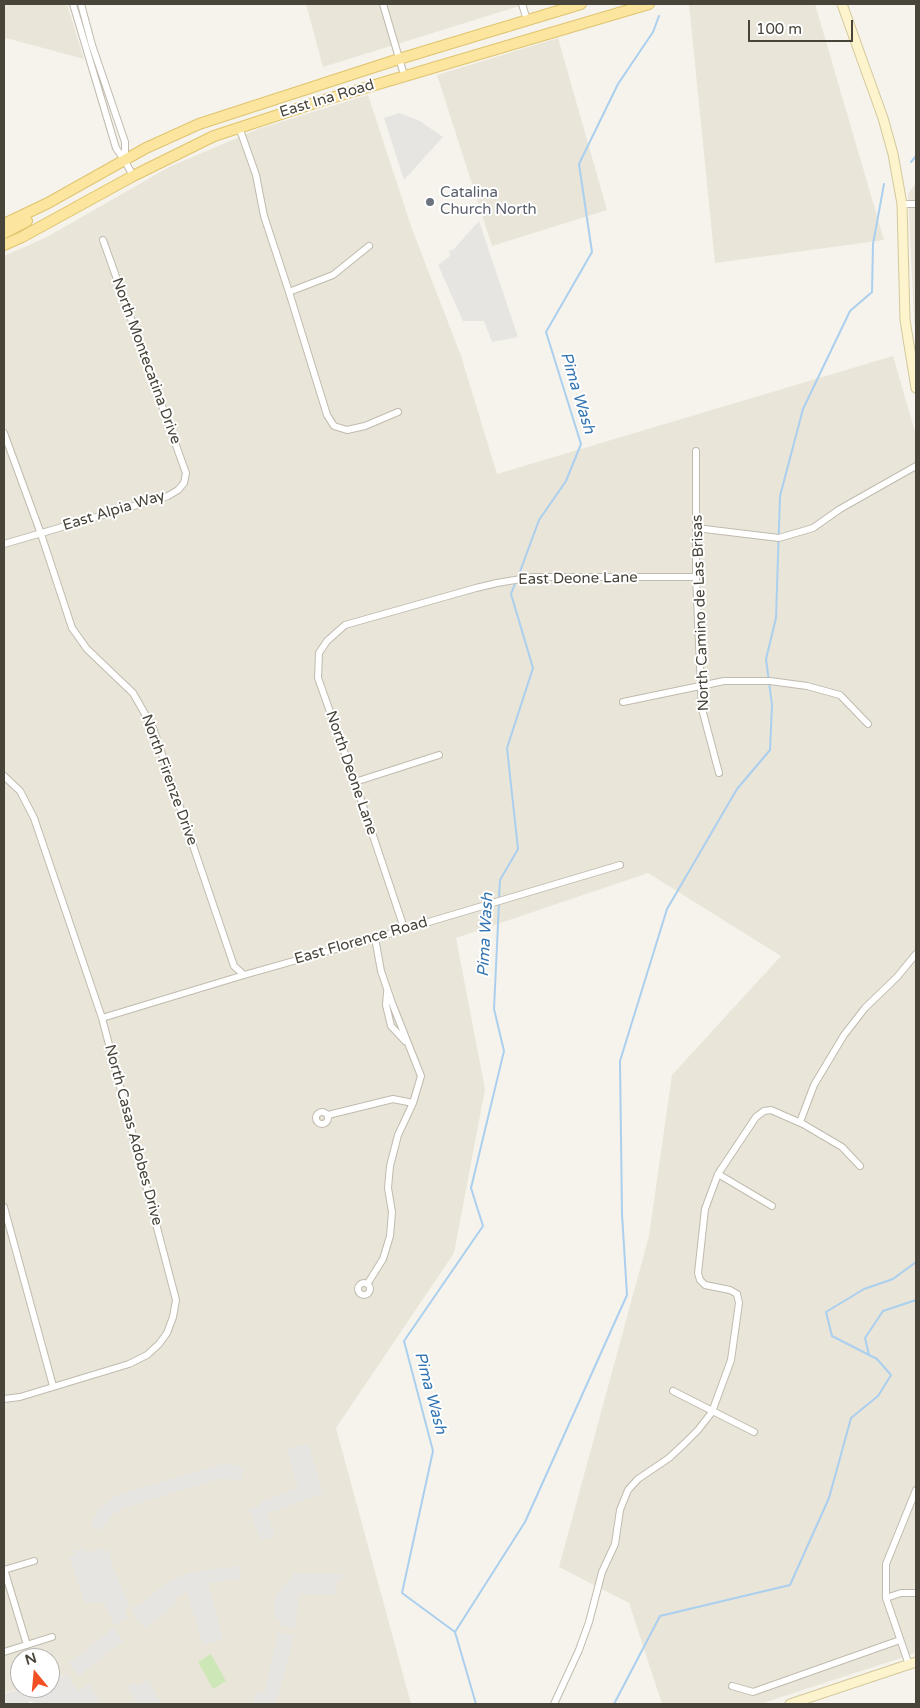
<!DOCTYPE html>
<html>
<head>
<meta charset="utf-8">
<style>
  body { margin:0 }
  #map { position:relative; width:920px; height:1708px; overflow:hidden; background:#f5f3eb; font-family:"Varela Round",sans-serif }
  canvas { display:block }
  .frame { position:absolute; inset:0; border:5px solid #494439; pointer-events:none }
  .north { position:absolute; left:10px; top:1648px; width:50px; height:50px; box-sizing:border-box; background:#fff; border:1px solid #b6b4b0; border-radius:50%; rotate:343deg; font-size:14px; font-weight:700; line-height:20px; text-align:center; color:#494439 }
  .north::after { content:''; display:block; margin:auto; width:18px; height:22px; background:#f24f25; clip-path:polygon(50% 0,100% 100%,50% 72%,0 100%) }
  .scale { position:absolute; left:748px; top:20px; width:105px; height:22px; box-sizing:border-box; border:2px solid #494439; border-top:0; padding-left:6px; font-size:15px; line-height:18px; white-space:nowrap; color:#494439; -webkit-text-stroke:4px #fff; paint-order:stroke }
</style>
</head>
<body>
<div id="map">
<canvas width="920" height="1708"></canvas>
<div class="frame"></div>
<div class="north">N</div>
<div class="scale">100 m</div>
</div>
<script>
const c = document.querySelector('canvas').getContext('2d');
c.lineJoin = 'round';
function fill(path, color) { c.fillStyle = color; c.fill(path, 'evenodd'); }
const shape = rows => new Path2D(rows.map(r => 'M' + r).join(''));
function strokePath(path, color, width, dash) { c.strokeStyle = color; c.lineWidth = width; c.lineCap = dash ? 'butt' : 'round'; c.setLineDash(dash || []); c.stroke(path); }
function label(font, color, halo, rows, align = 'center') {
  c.font = font + ' "Varela Round",sans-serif'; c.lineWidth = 4; c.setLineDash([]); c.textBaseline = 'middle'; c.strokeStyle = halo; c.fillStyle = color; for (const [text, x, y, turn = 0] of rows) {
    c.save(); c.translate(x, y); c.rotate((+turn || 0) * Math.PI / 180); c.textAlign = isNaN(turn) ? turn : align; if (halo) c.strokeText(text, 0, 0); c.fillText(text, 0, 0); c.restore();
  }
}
const residential = shape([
  [4,4,67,4,84,59,6,38,4,42],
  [306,4,526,4,323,67],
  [689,4,815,4,884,240,715,263],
  [558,38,607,210,492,246,437,75],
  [368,95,412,229,461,356,497,474,893,356,916,435,916,1653,760,1704,662,1704,629,1603,559,1567,649,1236,672,1075,781,956,648,873,456,938,485,1089,454,1253,336,1428,411,1704,84,1704,67,1674,50,1679,50,1658,20,1658,20,1688,4,1693,4,256,47,237,169,167,258,129],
  [916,183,916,335,914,320,908,194]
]);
const green = shape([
  [211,1654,226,1681,213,1689,198,1662]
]);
const parking = shape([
  [399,113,420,121,443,137,404,180,384,118],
  [479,221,518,337,492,342,484,321,463,321,438,265,450,256,449,251,454,249],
  [308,1443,323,1493,267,1514,275,1536,261,1541,249,1509,261,1505,260,1502,298,1488,287,1449],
  [226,1463,245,1468,240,1481,222,1478,133,1505,114,1513,101,1530,90,1527,98,1509,117,1495],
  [85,1548,87,1553,103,1548,104,1551,109,1550,114,1570,130,1607,124,1610,128,1619,114,1625,104,1603,90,1602,85,1603,69,1556,75,1555,74,1551],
  [240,1566,240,1580,211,1582,208,1584,223,1639,203,1645,187,1593,173,1599,176,1603,145,1629,131,1610,172,1580,192,1572],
  [295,1573,342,1574,342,1581,336,1581,336,1595,299,1594,295,1628,281,1626,280,1620,274,1620,275,1598],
  [113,1628,123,1641,79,1676,69,1663],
  [278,1633,294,1635,276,1704,253,1704,257,1692,265,1692],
  [67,1674,77,1691,90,1684,100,1704,34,1704,32,1701,25,1704,4,1704,4,1694,22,1688,50,1688,50,1680],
  [148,1679,161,1704,137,1704,127,1686,135,1682,137,1685]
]);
const stream = shape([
  [911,162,916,156],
  [518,577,539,520,566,481,581,444,546,332,592,252,579,164,618,84,653,32,659,16],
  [499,898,500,880,518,849,507,748,533,668,511,594,516,581],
  [869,1355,865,1338,883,1311,916,1300],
  [455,1632,525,1522,627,1295,622,1214,620,1061,667,909,737,789,770,750,772,705,766,659,776,618,780,496,803,409,850,311,872,292,873,244,884,184],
  [476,1704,455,1632,402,1593,433,1451,404,1341,483,1226,471,1188,504,1051,494,1009,499,903],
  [614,1704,660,1616,790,1585,829,1498,851,1418,878,1396,891,1375,877,1359,832,1336,826,1312,864,1289,893,1279,916,1262]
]);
const minor = shape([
  [73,4,116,148,125,161,133,176],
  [81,4,92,45,125,142,125,161],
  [383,4,404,75],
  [522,4,527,20],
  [239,127,256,175,264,216,289,292,327,415,334,426,347,430,365,426,398,412],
  [902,204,916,204],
  [289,292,333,275,369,246],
  [4,433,41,534,72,628,87,649,133,693,153,728,234,966,244,975],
  [696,451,696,577,702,709,719,773],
  [696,528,779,538,813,528,840,509,916,466],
  [4,544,168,496,178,490,184,483,186,473,182,462,103,240],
  [623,702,724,681,770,681,807,686,840,695,868,724],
  [4,776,20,791,34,818,102,1018,176,1300,173,1317,167,1333,159,1344,147,1355,129,1364,20,1397,4,1399],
  [355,782,439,755],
  [404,928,355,782,318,678,319,653,327,641,345,625,476,588,497,583,533,577,696,577],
  [387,992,386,1005,391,1026,405,1041],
  [102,1018,244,975,375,938,620,865],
  [764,1111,771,1110,803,1124,842,1147,860,1166],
  '316 1118a6 6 0 1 1 12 0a6 6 0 1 1-12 0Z',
  [328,1115,393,1099,413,1103],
  [800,1122,814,1085,844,1035,865,1008,897,977,916,954],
  [718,1174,772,1206],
  [4,1207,53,1386],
  [700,1280,698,1273,705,1209,718,1174,756,1117,764,1111],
  [700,1280,705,1285,730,1290,737,1294],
  '358 1289a6 6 0 1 1 12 0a6 6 0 1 1-12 0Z',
  [368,1283,383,1259,390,1236,392,1212,388,1188,390,1166,398,1135,413,1103,421,1076,392,1003,381,971,375,938],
  [673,1391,754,1432],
  [4,1569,27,1645],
  [4,1570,34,1561],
  [886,1598,901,1593,916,1593],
  [4,1652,52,1637],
  [909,1665,886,1598,886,1564,916,1490],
  [732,1686,753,1692,900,1640],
  [554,1704,579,1650,589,1622,602,1572,615,1544,620,1510,628,1490,638,1479,669,1458,685,1443,698,1430,712,1412,731,1360,739,1303,737,1294]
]);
const secondary = shape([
  [842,4,883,118,893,154,902,204,905,320,916,388],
  [790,1704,916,1662]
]);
const primary = shape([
  [4,224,48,203,146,148,199,124,399,59,581,4],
  [4,233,27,221],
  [4,245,22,237,133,176,214,136,324,100,649,4]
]);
const markers = [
  [430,202,5,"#6b7280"]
];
const streetNames = [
  ["East Ina Road",327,99,-17],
  ["North Montecatina Drive",146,361,70],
  ["East Alpia Way",114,511,-17],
  ["East Deone Lane",578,579,-1],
  ["North Camino de Las Brisas",701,613,-92],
  ["North Deone Lane",351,773,71],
  ["North Firenze Drive",169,780,70],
  ["East Florence Road",361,941,-16],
  ["North Casas Adobes Drive",133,1135,75]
];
const worshipNames = [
  ["Catalina",440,193],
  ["Church North",440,210]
];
const waterNames = [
  ["Pima Wash",577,393,73],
  ["Pima Wash",486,935,-87],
  ["Pima Wash",430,1393,75]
];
fill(residential, '#e9e5d9');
fill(green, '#cee7b6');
fill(parking, '#e7e5e2');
strokePath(stream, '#abcfee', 2);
strokePath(minor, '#c0bbae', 8);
strokePath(secondary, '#d3c89c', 11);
strokePath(primary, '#e0c46e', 12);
strokePath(minor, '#fff', 6);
strokePath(secondary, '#fdf4cd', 9);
strokePath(primary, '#fbe59f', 10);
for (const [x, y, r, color] of markers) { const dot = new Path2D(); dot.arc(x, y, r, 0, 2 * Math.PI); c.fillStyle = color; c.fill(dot); strokePath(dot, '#fff', 2); }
label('15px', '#494439', '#fff', streetNames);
label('15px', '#5b616d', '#fff', worshipNames, 'left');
label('italic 16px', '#3576b2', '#fff', waterNames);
</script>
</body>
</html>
